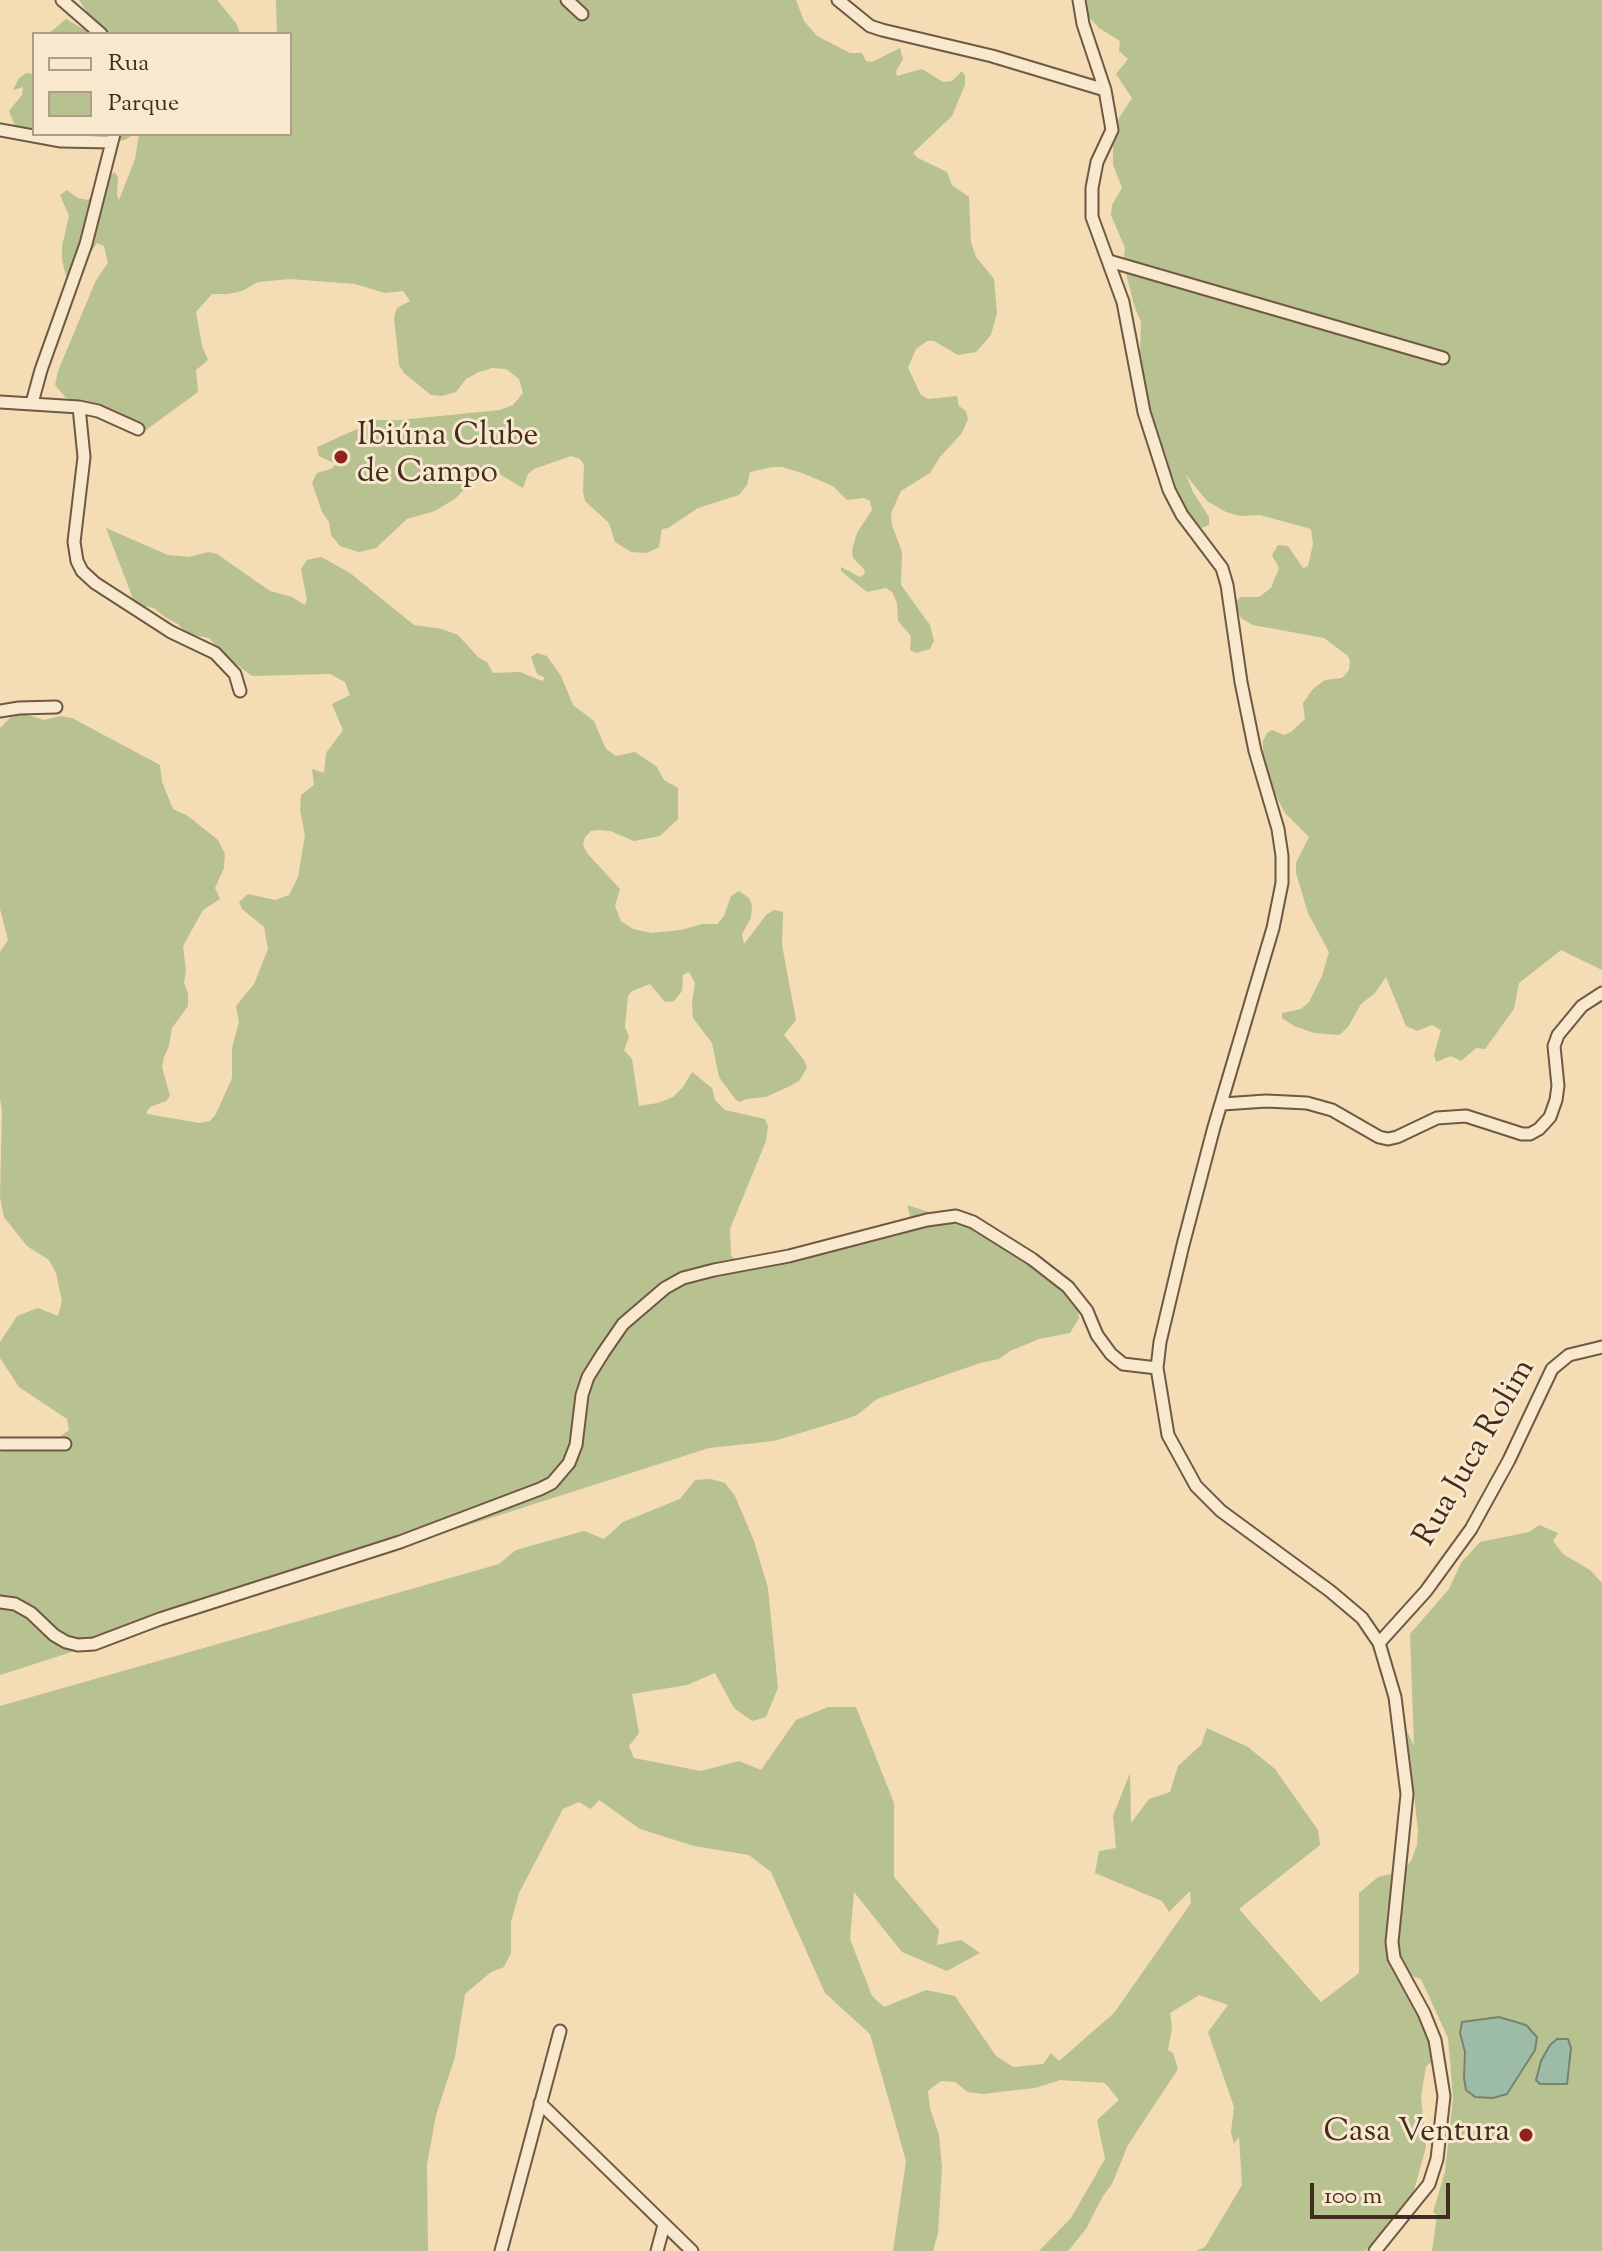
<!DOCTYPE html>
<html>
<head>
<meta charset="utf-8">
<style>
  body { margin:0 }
  #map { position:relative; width:1602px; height:2251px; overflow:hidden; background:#f4dcb4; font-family:"Sorts Mill Goudy",serif }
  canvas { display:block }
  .legend { position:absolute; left:32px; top:32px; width:260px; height:104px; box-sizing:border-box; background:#f8e8ce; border:2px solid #b09d88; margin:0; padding:10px 14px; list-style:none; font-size:24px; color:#432c1f }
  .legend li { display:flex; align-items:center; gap:16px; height:40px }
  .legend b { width:40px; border:2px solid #b09d88 }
  .scale { position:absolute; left:1310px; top:2183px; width:140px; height:36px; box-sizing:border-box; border:4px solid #432c1f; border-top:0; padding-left:10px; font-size:24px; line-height:28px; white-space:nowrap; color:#432c1f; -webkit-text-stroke:6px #f8e8ce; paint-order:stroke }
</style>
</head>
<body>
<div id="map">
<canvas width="1602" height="2251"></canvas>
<ul class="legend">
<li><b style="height:10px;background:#f8e8ce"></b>Rua</li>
<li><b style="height:22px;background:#b8c190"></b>Parque</li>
</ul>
<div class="scale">100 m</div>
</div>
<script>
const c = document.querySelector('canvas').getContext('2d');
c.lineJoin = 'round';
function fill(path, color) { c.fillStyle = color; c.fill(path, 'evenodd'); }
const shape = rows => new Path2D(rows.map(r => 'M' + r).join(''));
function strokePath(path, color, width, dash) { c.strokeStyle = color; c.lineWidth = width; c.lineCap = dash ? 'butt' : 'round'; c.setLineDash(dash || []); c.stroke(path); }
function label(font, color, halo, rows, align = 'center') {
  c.font = font + ' "Sorts Mill Goudy",serif'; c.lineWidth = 6; c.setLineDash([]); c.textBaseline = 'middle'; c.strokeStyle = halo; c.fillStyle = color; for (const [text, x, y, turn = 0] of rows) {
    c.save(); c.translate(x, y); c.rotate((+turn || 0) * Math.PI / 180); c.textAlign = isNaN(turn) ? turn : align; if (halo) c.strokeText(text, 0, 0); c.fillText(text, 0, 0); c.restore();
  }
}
const green = shape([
  [79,0,217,0,236,23,240,34,48,34,66,19,90,33,97,33,99,30],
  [276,0,796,0,804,21,817,36,850,53,862,53,866,61,872,62,900,48,903,59,896,71,897,76,922,69,943,82,952,81,962,71,965,76,965,85,952,116,913,153,918,158,947,172,952,185,969,197,971,242,976,257,994,279,997,313,991,335,976,352,958,355,934,341,927,341,916,349,908,368,921,395,928,399,957,396,959,406,966,411,968,419,962,433,940,457,930,473,901,491,891,513,892,525,902,552,901,585,930,625,934,641,930,649,916,653,910,650,911,636,898,621,897,603,892,592,886,588,867,592,841,571,841,567,860,577,865,574,864,569,853,558,852,550,857,533,872,510,870,501,864,498,847,500,833,486,802,473,782,467,772,467,750,472,747,485,739,495,698,508,668,528,662,529,659,547,647,553,631,552,615,542,609,523,585,501,583,492,584,465,580,459,571,456,534,469,528,474,523,488,496,472,482,470,456,498,435,511,407,519,376,548,359,552,340,546,331,535,329,522,322,512,312,483,317,473,331,469,336,464,319,456,317,447,377,420,400,420,500,410,513,405,523,393,519,379,506,369,492,368,479,372,466,379,456,392,442,396,431,395,404,373,399,365,394,317,397,308,410,301,403,291,385,293,355,284,290,279,258,282,242,291,228,294,212,294,196,312,202,346,208,360,196,370,198,392,146,430,139,430,65,397,55,385,58,371,96,280,108,263,104,246,97,243,74,276,67,280,62,260,62,246,69,216,60,195,67,190,78,198,88,200,114,172,118,176,117,195,119,200,135,159,139,134,290,134,290,70,293,69,290,65,290,34,277,34],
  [1087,0,1602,0,1602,970,1561,950,1519,983,1514,1009,1485,1049,1476,1048,1461,1061,1451,1056,1436,1062,1434,1055,1441,1030,1432,1025,1417,1031,1406,1026,1386,977,1375,993,1361,1004,1348,1027,1339,1035,1314,1033,1294,1026,1282,1018,1282,1013,1301,1009,1309,1002,1322,976,1329,952,1308,913,1296,873,1296,863,1309,837,1285,813,1275,794,1263,755,1263,741,1267,733,1272,730,1284,735,1291,732,1305,719,1303,703,1313,689,1325,680,1342,678,1349,670,1350,661,1348,656,1324,638,1253,625,1241,618,1237,609,1237,601,1240,597,1259,597,1271,588,1279,568,1272,555,1278,545,1288,546,1303,568,1308,566,1313,544,1311,529,1260,515,1240,516,1226,512,1207,501,1186,475,1193,492,1209,517,1209,525,1202,528,1187,513,1173,486,1167,459,1144,391,1140,353,1141,322,1134,305,1123,261,1125,248,1111,215,1112,205,1122,188,1113,165,1113,146,1119,118,1132,98,1116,74,1128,59,1119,51,1120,41,1099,28,1089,17],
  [26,73,34,74,34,134,134,134,125,140,72,148,43,145,18,133,9,111,22,95,23,87,13,90,19,78],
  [106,528,168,555,189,557,208,552,217,554,270,591,292,597,305,605,307,600,301,569,307,560,321,557,350,573,414,625,442,629,458,635,479,658,487,662,493,673,520,672,542,681,545,678,537,674,531,657,537,653,547,656,561,676,573,705,594,721,606,749,616,756,635,752,657,767,664,780,678,788,678,819,660,836,634,841,610,831,598,830,591,831,585,837,583,845,587,853,620,889,615,906,621,921,633,929,651,933,681,930,702,924,717,924,724,916,731,896,739,891,749,898,752,905,751,918,742,934,744,944,766,915,774,910,783,912,782,945,796,1020,784,1035,804,1060,807,1068,799,1081,790,1086,766,1097,746,1099,740,1102,736,1100,719,1077,712,1043,693,1018,692,1003,695,983,689,972,683,975,682,991,674,1001,665,1002,650,984,632,991,628,996,625,1027,629,1037,624,1050,632,1059,639,1106,658,1103,673,1097,683,1087,692,1072,712,1088,715,1100,725,1110,765,1119,768,1126,766,1141,730,1229,731,1256,746,1266,799,1257,879,1227,914,1230,907,1205,985,1230,1050,1275,1077,1302,1079,1318,1070,1333,1039,1339,1010,1351,999,1359,980,1363,877,1399,857,1415,843,1420,774,1441,709,1448,0,1675,0,1452,50,1444,69,1430,67,1419,19,1387,0,1358,0,1342,17,1316,38,1308,58,1316,62,1301,56,1273,49,1260,27,1246,4,1217,0,1197,2,1110,0,1099,0,952,8,940,0,909,0,728,11,717,25,714,44,720,60,716,72,718,160,765,162,782,173,809,188,816,218,840,225,854,224,868,215,888,220,899,203,910,183,946,186,971,184,983,188,994,188,1006,172,1028,169,1046,164,1057,162,1067,170,1096,166,1101,150,1107,147,1111,147,1114,200,1123,210,1121,216,1114,232,1078,232,1048,239,1022,236,1006,254,984,268,949,264,927,242,909,239,902,248,894,275,900,289,895,298,877,305,835,300,810,301,795,314,785,312,769,324,773,326,753,343,730,332,704,350,695,345,682,330,674,252,676,223,654,209,638,187,634,178,624,165,617,154,608,135,604],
  [711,1479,725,1483,735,1496,754,1541,768,1588,778,1688,766,1717,752,1721,734,1708,715,1673,687,1685,632,1694,639,1733,629,1746,634,1758,701,1771,739,1761,761,1770,796,1720,828,1707,856,1707,894,1803,894,1877,939,1930,937,1945,961,1940,980,1953,947,1971,902,1952,854,1892,850,1939,872,1996,884,2007,926,1990,955,1996,996,2056,1013,2067,1043,2064,1051,2053,1059,2061,1114,2013,1191,1903,1190,1891,1169,1912,1162,1901,1095,1873,1099,1851,1116,1848,1113,1816,1130,1773,1131,1823,1149,1799,1170,1792,1178,1766,1201,1745,1207,1728,1248,1747,1275,1769,1318,1830,1320,1845,1239,1909,1321,2002,1359,1973,1359,1893,1378,1877,1403,1871,1412,1859,1417,1845,1418,1830,1407,1731,1414,1746,1410,1634,1449,1589,1461,1563,1480,1542,1529,1532,1539,1525,1558,1533,1553,1541,1563,1554,1590,1570,1602,1583,1602,2251,1432,2251,1437,2215,1433,2212,1445,2172,1453,2098,1448,2038,1421,1979,1400,1972,1401,1986,1426,2026,1434,2061,1426,2066,1421,2097,1426,2147,1410,2205,1388,2233,1364,2251,1196,2251,1205,2247,1242,2185,1239,2137,1234,2144,1231,2132,1234,2107,1208,2032,1228,2005,1199,1995,1170,2013,1172,2028,1168,2050,1173,2053,1178,2069,1128,2145,1112,2184,1103,2196,1086,2229,1068,2251,1039,2251,1071,2218,1105,2159,1097,2120,1119,2100,1105,2083,1060,2080,1035,2088,982,2094,968,2092,955,2082,941,2081,928,2091,930,2108,939,2135,942,2168,938,2233,933,2251,893,2251,906,2161,870,2034,825,1993,771,1872,749,1855,694,1846,640,1829,599,1800,591,1809,579,1802,563,1809,519,1893,511,1922,511,1953,504,1967,491,1972,465,1994,455,2057,436,2115,427,2164,428,2251,0,2251,0,1706,499,1564,516,1550,584,1531,604,1539,623,1522,680,1499,695,1480]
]);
const water = shape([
  [1499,2017,1526,2025,1537,2037,1535,2050,1507,2094,1493,2098,1475,2097,1466,2090,1464,2078,1465,2052,1460,2033,1462,2022,1499,2017],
  [1557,2039,1568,2039,1571,2048,1567,2084,1540,2084,1536,2080,1541,2061,1550,2045,1557,2039]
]);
const minor = shape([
  [62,0,101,34],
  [567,0,582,14],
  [838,0,870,26,882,30,992,56,1105,90],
  [1079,0,1083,24,1105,90,1112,130,1097,162,1092,188,1092,217,1123,302,1144,412,1169,490,1182,515,1222,568,1227,585,1241,682,1255,751,1278,829,1282,856,1282,883,1273,928,1214,1127,1183,1245,1160,1342,1157,1368,1168,1435,1196,1486,1221,1511,1330,1591,1362,1618,1379,1643,1395,1697,1407,1794,1392,1942,1394,1958,1424,2013,1435,2040,1444,2096,1437,2159,1429,2184,1375,2251],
  [0,130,61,141,112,142],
  [1109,261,1443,358],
  [0,402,79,407,98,411,138,429],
  [32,403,41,370,86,244,114,134],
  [79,407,84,457,74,542,77,561,82,571,95,583,171,632,215,653,235,674,240,691],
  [0,711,19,708,56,707],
  [1223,1104,1266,1101,1307,1103,1332,1110,1379,1137,1388,1139,1397,1137,1437,1118,1466,1116,1522,1134,1530,1134,1539,1129,1550,1117,1556,1100,1558,1086,1554,1046,1558,1035,1582,1006,1602,993],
  [0,1444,65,1444],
  [0,1602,15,1604,31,1613,54,1635,66,1642,78,1645,94,1644,160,1619,400,1542,540,1489,552,1483,569,1463,576,1445,582,1395,588,1377,603,1353,623,1324,665,1288,683,1278,714,1270,789,1256,927,1220,956,1216,973,1222,1032,1259,1068,1287,1087,1311,1097,1335,1111,1354,1123,1364,1157,1368],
  [1379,1643,1426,1591,1471,1529,1509,1460,1552,1369,1569,1355,1602,1347],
  [540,2103,692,2251],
  [501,2251,560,2031],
  [657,2251,664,2225]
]);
const markers = [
  [341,457,8,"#8f2418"],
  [1526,2135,8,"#8f2418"]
];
const poiNames = [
  ["Ibiúna Clube",357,439],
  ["de Campo",357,476],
  ["Casa Ventura",1510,2135,"right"]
];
const streetNames = [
  ["Rua Juca Rolim",1477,1454,-60]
];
fill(green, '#b8c190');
fill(water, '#9dbca7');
strokePath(water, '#798271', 2);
strokePath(minor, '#6f5844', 15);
strokePath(minor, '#f8e8ce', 11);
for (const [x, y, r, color] of markers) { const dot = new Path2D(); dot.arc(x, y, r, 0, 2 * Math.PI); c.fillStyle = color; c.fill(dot); strokePath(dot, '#f8e8ce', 3); }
label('32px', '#432c1f', '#f8e8ce', poiNames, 'left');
label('32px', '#432c1f', '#f8e8ce', streetNames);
</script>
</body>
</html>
